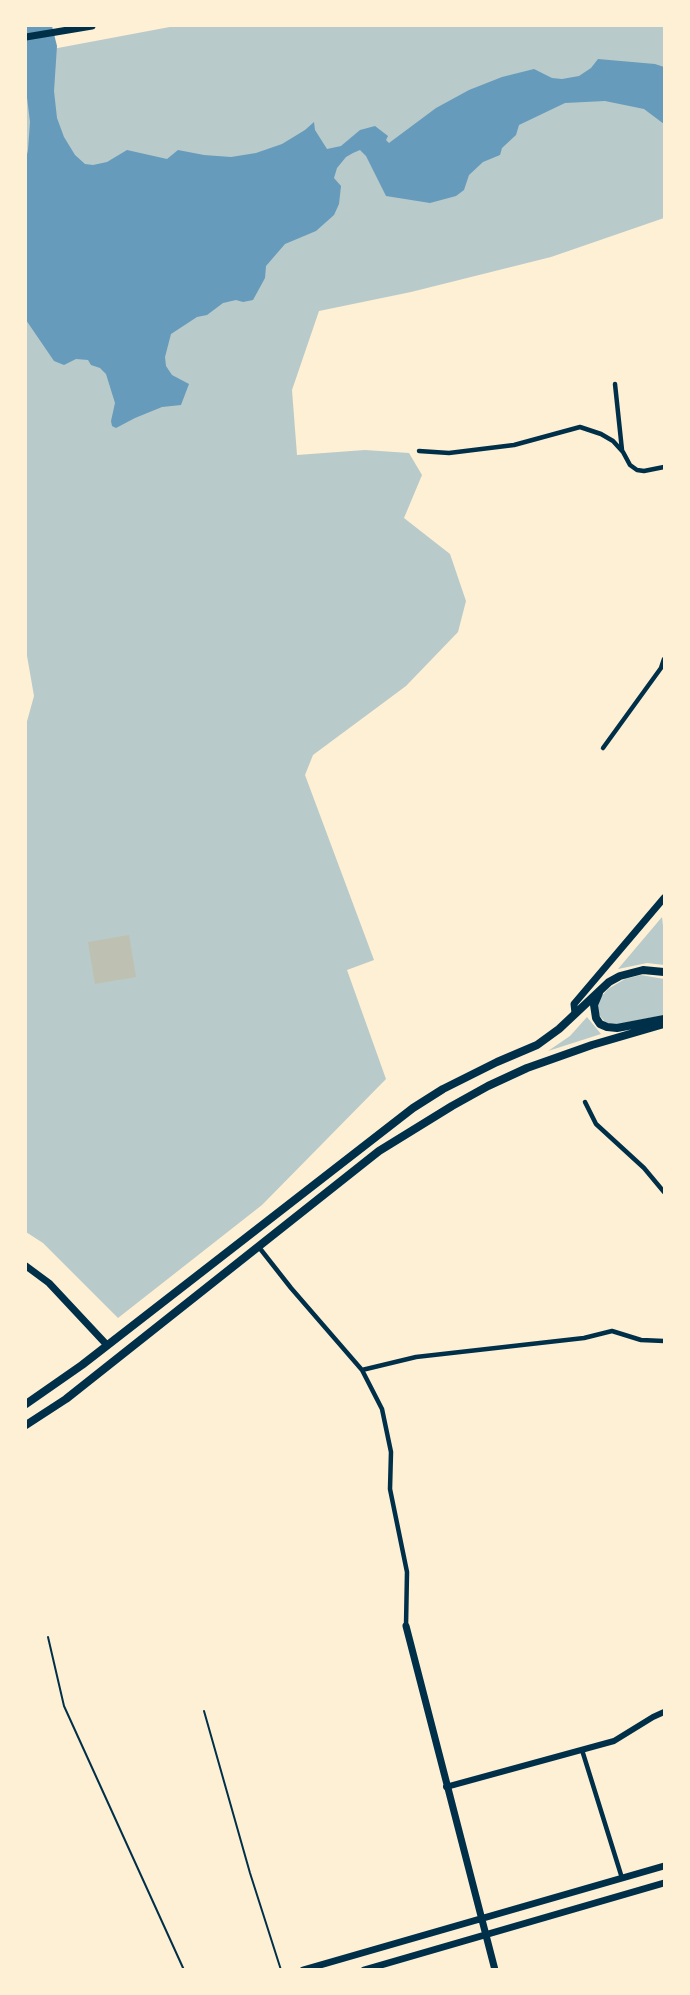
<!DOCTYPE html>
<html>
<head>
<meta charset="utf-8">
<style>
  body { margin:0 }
  #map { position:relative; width:690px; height:1995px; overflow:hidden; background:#fdf0d5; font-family:"Archivo Narrow",sans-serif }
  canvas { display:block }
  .frame { position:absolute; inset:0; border:27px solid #fdf0d5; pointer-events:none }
</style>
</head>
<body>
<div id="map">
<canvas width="690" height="1995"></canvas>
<div class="frame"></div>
</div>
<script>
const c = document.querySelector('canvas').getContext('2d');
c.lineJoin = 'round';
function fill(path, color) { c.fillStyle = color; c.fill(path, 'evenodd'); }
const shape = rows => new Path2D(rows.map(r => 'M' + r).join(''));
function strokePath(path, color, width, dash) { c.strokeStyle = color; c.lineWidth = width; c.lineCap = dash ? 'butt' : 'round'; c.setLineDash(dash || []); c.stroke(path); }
const green = shape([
  [175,26,664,26,664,218,551,257,411,292,319,311,292,390,297,455,365,450,409,453,422,475,404,518,450,554,466,601,458,632,406,686,313,755,305,775,374,960,347,970,386,1079,262,1205,118,1318,43,1243,26,1232,26,725,34,696,26,650,26,54],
  [662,917,664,934,664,965,647,963,618,969],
  [641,975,664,979,664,1015,614,1025,605,1022,600,1016,597,1007,601,997,608,989,625,979],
  [587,1017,601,1034,548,1051,570,1036]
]);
const water = shape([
  [26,26,52,26,57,46,54,91,57,118,64,137,75,155,85,164,93,165,107,162,127,150,167,159,178,150,204,155,231,157,256,153,282,144,305,130,314,122,315,130,327,149,341,146,360,130,375,126,388,136,386,140,389,143,436,108,469,90,502,77,534,69,552,78,562,79,579,76,591,68,598,59,655,64,664,67,664,124,644,109,605,101,565,103,519,125,516,135,502,148,500,155,483,162,469,175,464,190,456,196,430,203,386,196,366,156,360,150,353,153,346,157,337,168,334,178,341,186,339,204,334,215,316,231,285,244,266,266,265,278,253,300,243,302,236,300,223,303,207,315,197,317,171,334,165,357,166,366,172,375,189,384,181,405,162,407,135,418,116,428,112,426,111,421,115,403,106,374,100,368,91,365,88,360,76,359,64,365,54,361,26,320,26,159,28,150,30,122,26,89]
]);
const building = shape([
  [129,935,136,977,95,984,88,942]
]);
const service = shape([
  [48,1637,64,1706,184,1970],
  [204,1711,250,1873,281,1970]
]);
const minor = shape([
  [615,384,622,450],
  [419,451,449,453,514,445,580,427,601,434,613,441,623,452,630,465,637,470,644,471,664,467],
  [603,748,661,668,664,659],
  [585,1102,596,1124,644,1168,664,1192],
  [258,1246,291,1288,362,1370,382,1409,391,1452,390,1489,407,1572,406,1626],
  [362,1370,416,1357,584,1338,612,1331,641,1340,664,1341],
  [582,1750,622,1878]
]);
const tertiary = shape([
  [446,1787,614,1741,653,1717,664,1712]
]);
const secondary = shape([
  [26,37,92,26],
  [575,1013,574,1004,664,898],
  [26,1266,49,1283,106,1344],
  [406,1626,495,1970],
  [303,1970,664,1866],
  [364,1970,664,1883]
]);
const primary = shape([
  [599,993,594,1005,596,1018,600,1024,607,1027,617,1028,664,1019],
  [26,1404,82,1365,413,1108,443,1089,497,1062,537,1045,559,1029,609,982,620,976,643,970,664,972],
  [26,1425,66,1399,379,1151,452,1106,488,1086,527,1068,592,1045,664,1024]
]);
fill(green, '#b9caca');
fill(water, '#669bbc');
fill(building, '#bec0b2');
strokePath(service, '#003049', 2);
strokePath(minor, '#003049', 4.5);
strokePath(tertiary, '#003049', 6);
strokePath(secondary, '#003049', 7);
strokePath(primary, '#003049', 8);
</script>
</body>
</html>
